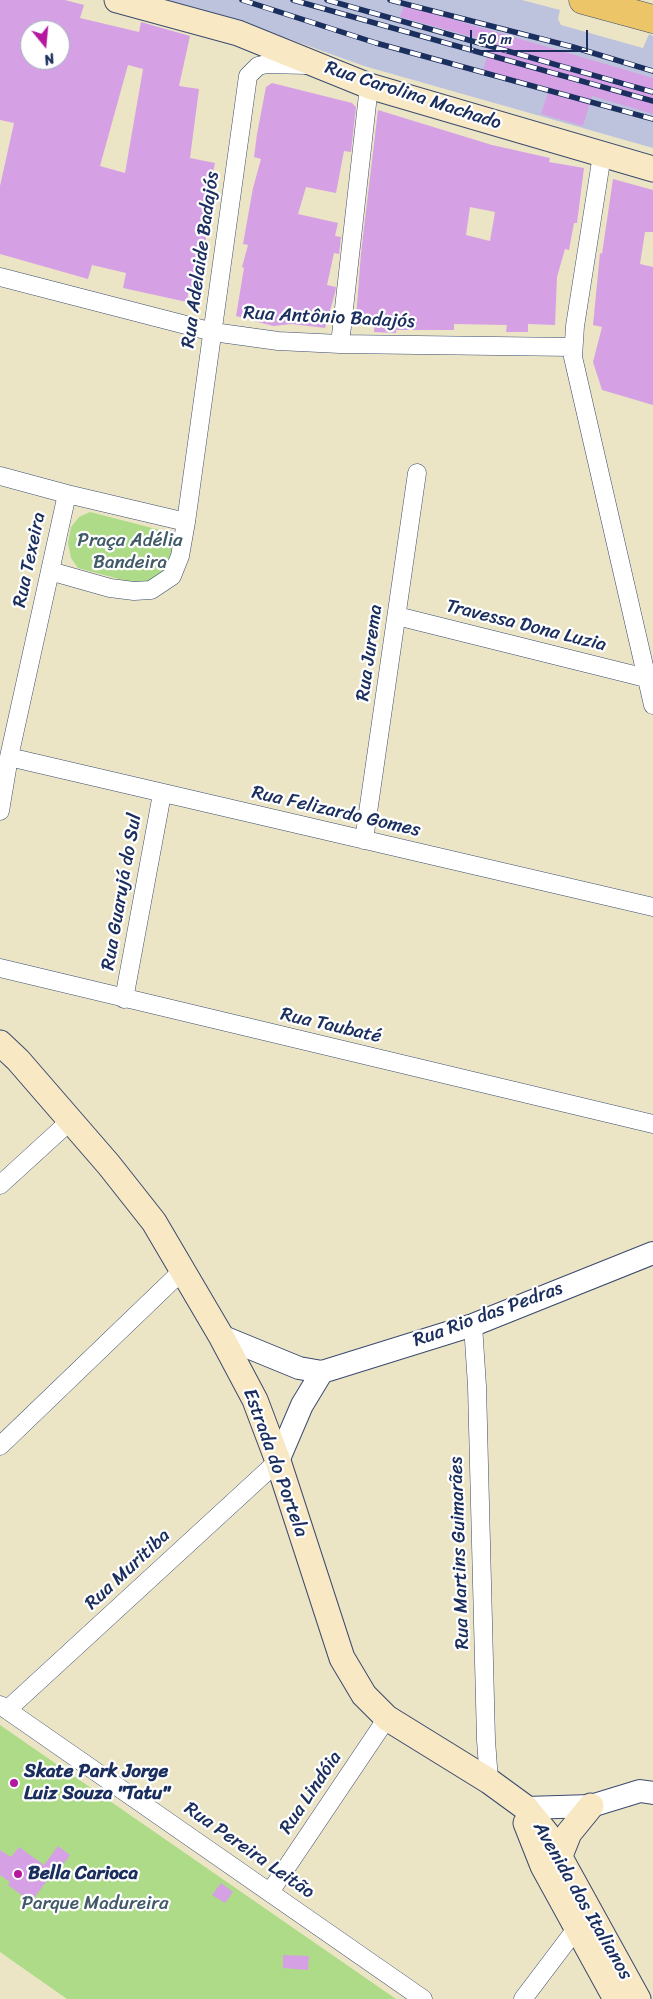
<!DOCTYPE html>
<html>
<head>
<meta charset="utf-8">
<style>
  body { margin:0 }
  #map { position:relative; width:653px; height:1999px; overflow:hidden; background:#ebe5c6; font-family:Sriracha,sans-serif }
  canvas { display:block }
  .north { position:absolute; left:20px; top:20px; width:50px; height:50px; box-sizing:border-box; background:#fff; border:1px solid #a4acbf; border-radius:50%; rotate:163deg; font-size:14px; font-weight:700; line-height:20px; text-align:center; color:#1b2f5e }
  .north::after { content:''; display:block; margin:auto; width:18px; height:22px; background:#b5179e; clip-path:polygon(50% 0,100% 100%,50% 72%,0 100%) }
  .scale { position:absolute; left:470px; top:30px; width:118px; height:22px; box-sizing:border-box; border:2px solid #1b2f5e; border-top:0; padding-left:6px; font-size:15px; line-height:18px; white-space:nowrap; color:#1b2f5e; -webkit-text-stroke:4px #fff; paint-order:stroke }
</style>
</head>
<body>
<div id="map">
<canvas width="653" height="1999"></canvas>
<div class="north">N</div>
<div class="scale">50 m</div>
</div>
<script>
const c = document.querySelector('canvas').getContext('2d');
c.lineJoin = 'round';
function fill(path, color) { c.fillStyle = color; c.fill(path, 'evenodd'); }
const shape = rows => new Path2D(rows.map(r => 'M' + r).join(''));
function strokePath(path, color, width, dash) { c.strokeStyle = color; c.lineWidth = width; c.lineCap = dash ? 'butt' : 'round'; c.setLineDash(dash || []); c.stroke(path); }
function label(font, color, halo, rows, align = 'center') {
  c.font = font + ' Sriracha,sans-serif'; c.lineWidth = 4.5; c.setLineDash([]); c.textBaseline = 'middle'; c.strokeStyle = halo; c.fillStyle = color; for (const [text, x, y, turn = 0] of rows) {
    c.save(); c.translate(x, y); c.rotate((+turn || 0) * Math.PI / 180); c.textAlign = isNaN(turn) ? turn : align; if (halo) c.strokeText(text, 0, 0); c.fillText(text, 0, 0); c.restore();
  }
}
const industrial = shape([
  [164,0,522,0,560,10,558,19,561,25,643,48,649,34,653,36,653,148,364,66,239,21]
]);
const green = shape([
  [90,512,160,530,170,537,173,552,170,568,151,584,134,583,78,568,71,558,68,543,71,527,79,517],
  [0,1725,396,1999,67,1999,0,1952]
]);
const building = shape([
  [0,0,65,0,84,5,80,18,139,32,141,22,190,36,179,86,199,89,190,158,215,163,212,177,215,178,209,238,206,237,203,261,197,261,193,288,189,287,187,302,123,288,126,273,92,265,88,279,0,254,0,186,14,123,0,120],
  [30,30,60,30,60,60,30,60],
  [128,65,143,69,125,173,100,166],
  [404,5,653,78,653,114,592,96,583,126,541,114,549,89,483,70,491,42,400,17],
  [272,83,352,103,356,107,351,152,344,151,336,193,306,187,298,214,338,223,335,236,341,237,339,254,334,253,327,285,336,287,335,293,325,328,292,324,273,326,236,316,244,268,242,267,248,245,243,244,253,188,261,159,254,157,257,134,266,87],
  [378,110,492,145,550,158,549,162,584,168,577,223,574,223,569,250,565,249,557,277,555,325,528,324,528,332,506,332,507,325,454,324,454,330,396,330,396,333,374,332,375,320,356,318,361,253],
  [470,207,495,212,490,241,466,235],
  [613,179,653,190,653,232,645,232,640,264,653,267,653,405,602,390,593,362,602,327,593,325,600,253,602,254],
  [58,1846,70,1855,55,1876,52,1874,31,1902,8,1885,10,1882,0,1875,0,1850,11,1857,19,1847,44,1865],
  [221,1883,233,1892,225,1903,212,1895],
  [283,1955,309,1956,308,1970,283,1968]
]);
const minor = shape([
  [602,155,575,326,573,357,653,705],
  [0,277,213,332,278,341,340,344,572,347],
  [340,344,369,86],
  [0,476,67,494,186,522],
  [50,571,110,588,134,591,151,590,172,576,180,556,186,522,248,76,258,66,267,64,307,65],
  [397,616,646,678],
  [9,757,653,907],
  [0,811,9,757,67,494],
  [364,840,417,473],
  [0,968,653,1124],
  [124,999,162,794],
  [0,1185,69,1122],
  [473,1325,477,1386,486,1740,489,1781],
  [0,1446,183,1270],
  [0,1705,423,1999],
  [7,1710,278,1461],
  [270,1892,387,1718],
  [523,1999,576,1929]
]);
const tertiary = shape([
  [221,1336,299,1368,322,1372,473,1325,653,1253],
  [278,1461,302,1405,322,1372],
  [526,1808,591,1806,640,1791,653,1793]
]);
const secondary = shape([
  [117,0,238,33,369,86,653,169],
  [0,1043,18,1060,109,1165,154,1222,221,1336,255,1400,278,1461,342,1658,364,1695,387,1718,489,1781,526,1808,547,1834,638,1999],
  [526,1823,543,1866,616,1999],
  [559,1858,569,1833,591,1806]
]);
const primary = shape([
  [583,0,653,19]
]);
const rail = shape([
  [242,0,376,43,653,119],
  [293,0,653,101],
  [327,0,653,92],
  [390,0,573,47,653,71]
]);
const markers = [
  [14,1783,5,"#b5179e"],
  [18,1874,5,"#b5179e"]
];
const streetNames = [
  ["Rua Carolina Machado",413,96,18],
  ["Rua Adelaide Badajós",201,260,-82],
  ["Rua Antônio Badajós",329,318,3],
  ["Rua Texeira",30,560,-78],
  ["Travessa Dona Luzia",526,626,14],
  ["Rua Jurema",370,653,-82],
  ["Rua Felizardo Gomes",336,812,13],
  ["Rua Guarujá do Sul",122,892,-80],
  ["Rua Taubaté",331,1026,13],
  ["Rua Rio das Pedras",488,1315,-20],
  ["Estrada do Portela",275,1463,70],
  ["Rua Martins Guimarães",460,1553,-92],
  ["Rua Muritiba",128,1570,-43],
  ["Rua Lindóia",311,1793,-56],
  ["Rua Pereira Leitão",249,1851,35],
  ["Avenida dos Italianos",582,1901,60]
];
const parkNames = [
  ["Praça Adélia",130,541],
  ["Bandeira",130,563],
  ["Parque Madureira",95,1904]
];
const poiNames = [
  ["Skate Park Jorge",24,1772],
  ["Luiz Souza \"Tatu\"",24,1794],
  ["Bella Carioca",28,1874]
];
fill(industrial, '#bec3dd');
fill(green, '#aedb87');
fill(building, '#d5a1e4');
strokePath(minor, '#3a4a6e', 19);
strokePath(tertiary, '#3a4a6e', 24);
strokePath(secondary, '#3a4a6e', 27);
strokePath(primary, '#3a4a6e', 29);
strokePath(minor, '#fff', 18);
strokePath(tertiary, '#fff', 22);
strokePath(secondary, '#f8e8c3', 25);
strokePath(primary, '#edc569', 28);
strokePath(rail, '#1b2f5e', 5.5);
strokePath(rail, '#fff', 4, [11]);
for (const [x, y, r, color] of markers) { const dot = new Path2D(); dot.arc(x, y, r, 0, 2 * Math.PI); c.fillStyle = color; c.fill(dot); strokePath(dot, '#fff', 2); }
label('19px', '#1b2f5e', '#fff', streetNames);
label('19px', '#405a68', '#fff', parkNames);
label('bold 19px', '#1b2f5e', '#fff', poiNames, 'left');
</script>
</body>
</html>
